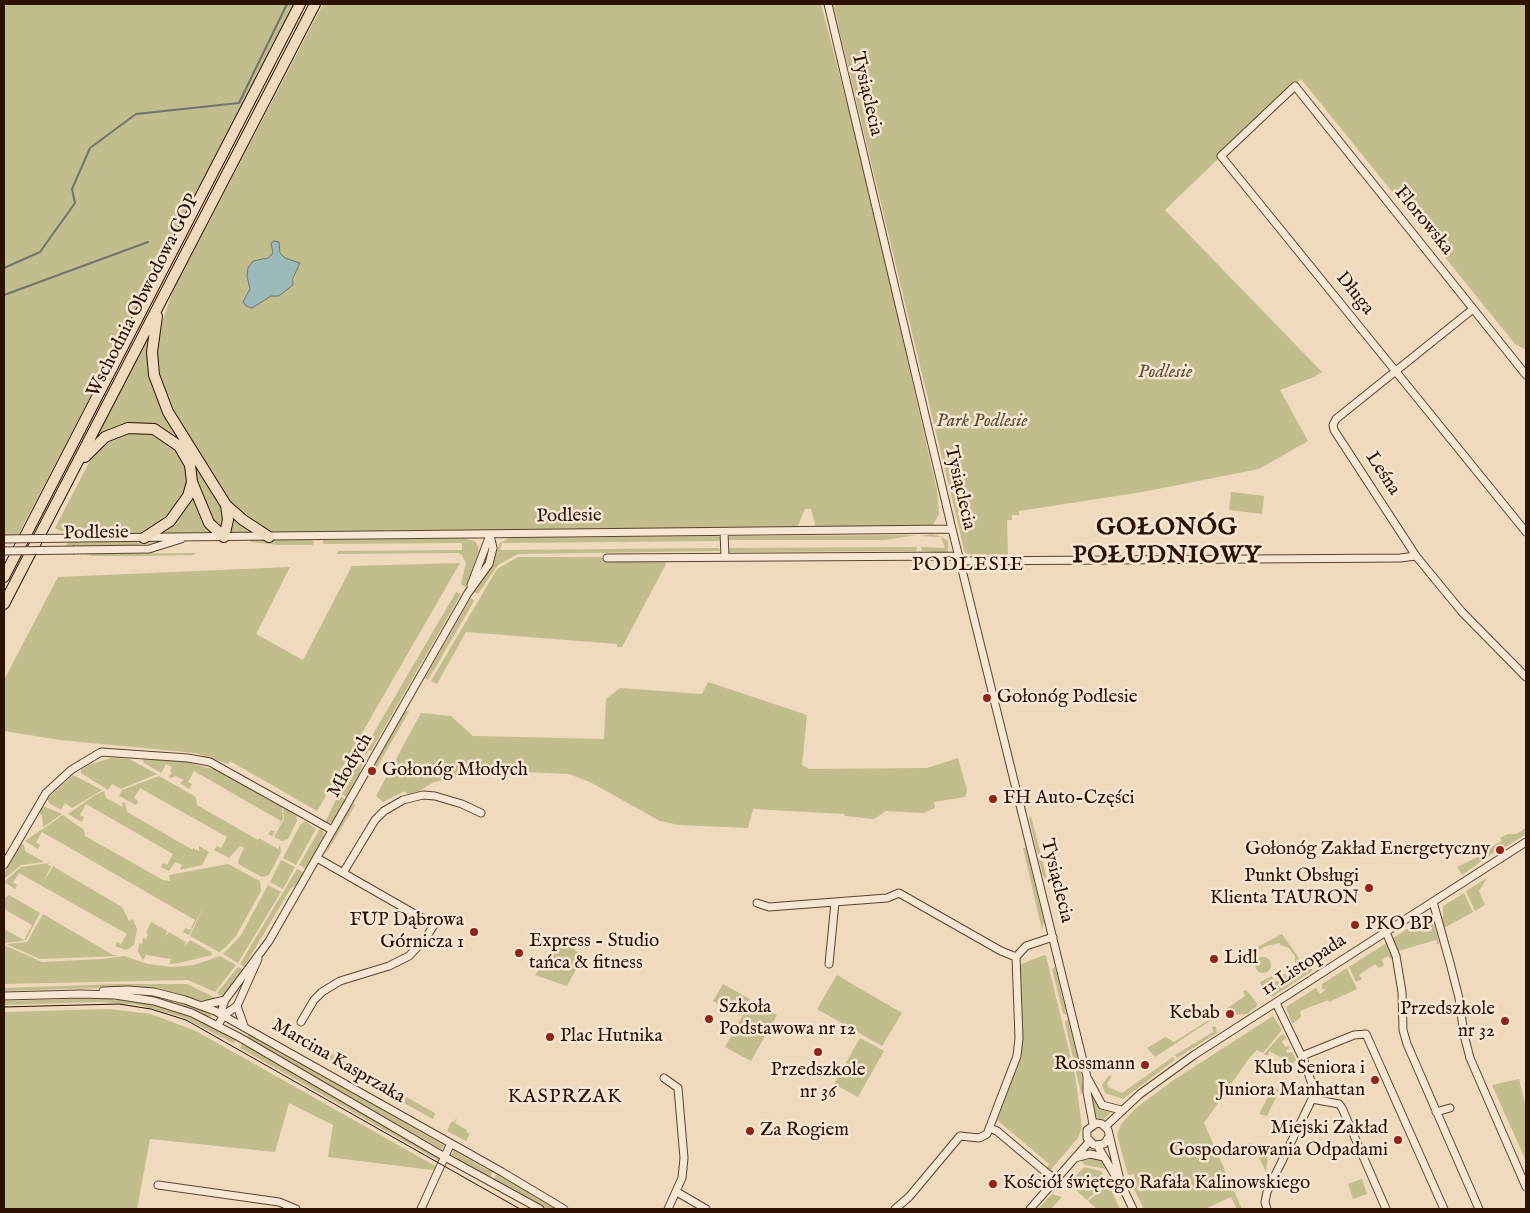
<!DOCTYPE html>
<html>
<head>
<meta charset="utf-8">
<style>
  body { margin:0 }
  #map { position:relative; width:1530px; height:1213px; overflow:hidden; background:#efdabd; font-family:"IM FELL English",serif }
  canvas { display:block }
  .frame { position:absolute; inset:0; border:5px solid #2d1200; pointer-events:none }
</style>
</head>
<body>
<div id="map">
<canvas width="1530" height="1213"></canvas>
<div class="frame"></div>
</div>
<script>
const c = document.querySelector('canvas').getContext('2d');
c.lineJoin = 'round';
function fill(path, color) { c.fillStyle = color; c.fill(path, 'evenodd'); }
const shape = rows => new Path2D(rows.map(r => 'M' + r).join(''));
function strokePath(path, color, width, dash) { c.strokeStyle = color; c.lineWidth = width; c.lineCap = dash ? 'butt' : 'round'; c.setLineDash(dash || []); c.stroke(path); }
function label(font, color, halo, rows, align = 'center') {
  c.font = font + ' "IM FELL English",serif'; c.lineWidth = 5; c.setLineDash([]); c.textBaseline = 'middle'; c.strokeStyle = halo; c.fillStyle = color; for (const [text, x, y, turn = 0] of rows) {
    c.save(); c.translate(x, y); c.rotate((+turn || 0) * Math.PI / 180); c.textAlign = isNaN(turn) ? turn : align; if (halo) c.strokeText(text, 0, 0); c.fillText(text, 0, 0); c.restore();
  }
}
const green = shape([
  [4,4,296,4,18,535,4,535],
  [323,4,821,4,863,165,937,490,939,514,933,525,927,527,816,528,811,509,805,509,797,528,290,533,273,532,256,525,236,511,184,433,158,382,155,344,172,293],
  [272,243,285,258,300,265,295,272,294,281,281,294,243,302,265,258,268,258,273,253],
  [833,4,1526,4,1526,350,1515,344,1301,79,1165,210,1322,372,1314,377,1280,390,1308,441,1259,469,1142,492,1019,511,1019,515,1012,515,1012,520,1007,520,1008,555,967,554,964,551,960,532],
  [148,338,149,368,183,445,174,437,155,426,124,425,95,439],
  [126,432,151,433,172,445,185,464,187,481,176,510,150,531,141,534,60,531,55,528,94,453,106,441],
  [194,464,224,508,223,533,200,502],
  [192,490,214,533,159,534],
  [1231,492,1264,496,1262,514,1229,510],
  [230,515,256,533,229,534],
  [932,534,942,537,948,541,948,553,922,551,921,547,945,548,941,537,920,536],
  [916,535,885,540,727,540,729,536],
  [718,536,721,538,719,541,502,543,500,550,718,548,722,551,518,554,498,565,478,594,474,592,494,559,500,543,509,538],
  [464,538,476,542,479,550,466,587,461,584,466,563,462,555,458,553,337,554,338,551,462,550,462,543,324,544,322,542,324,540],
  [251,540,312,540,314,542,313,545,278,545,251,542],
  [68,542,160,541,161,542,125,546,66,546],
  [917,547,916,551,728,552,730,548],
  [197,553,193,555,140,556,92,556,85,554],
  [518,557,599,557,606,559,665,559,666,564,622,647,617,647,617,644,466,632,437,684,431,681,497,569],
  [460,563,317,811,230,761,228,764,195,753,60,740,4,731,4,680,58,577,290,567,256,634,303,660,352,566],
  [456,592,461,594,371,751,369,750,366,755,362,753],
  [471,598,474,601,428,680,425,678],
  [708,682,807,715,802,765,809,769,927,768,958,758,967,790,965,797,934,802,935,808,923,813,886,811,874,819,845,816,844,814,753,809,748,828,679,825,660,821,590,782,569,774,481,770,432,783,418,792,407,794,405,791,383,802,376,796,421,713,451,716,473,736,604,739,606,699,620,688,702,694],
  [410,710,384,755,375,771,375,764,405,712],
  [361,755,365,757,362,762,363,764,356,783,348,797,345,796,340,793],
  [111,758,129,759,157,774,121,789,112,784,108,790,81,773,81,770,88,765],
  [143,759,187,762,216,770,282,807,283,819,272,836,268,834,271,830,275,832,281,821,194,771,188,782,192,784,189,789,180,783,184,780,176,776,171,778,168,777,172,773,170,771,172,767,166,764,161,773,144,763],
  [73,775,102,790,72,808,65,803,61,810,49,803,47,799],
  [159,776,196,797,197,805,258,840,259,838,278,849,280,845,281,852,269,875,262,877,238,864,238,861,244,848,240,846,229,858,214,850,217,846,221,848,227,837,140,788,134,798,138,801,136,805,119,796,122,790],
  [104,791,106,798,123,807,122,802,125,803,127,812,193,850,193,848,199,851,199,846,209,852,202,865,180,870,182,865,175,862,169,871,161,867,163,863,167,865,173,854,86,804,80,815,84,817,82,822,68,814,95,795],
  [338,795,346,800,334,820,330,823,325,823],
  [352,803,355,805,326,854,328,846],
  [43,806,62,814,43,827,42,816,39,812],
  [283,808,296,815,297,821,288,839,282,841,274,837,284,819],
  [63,815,84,830,85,836,163,880,170,881,169,875,228,864,260,881,261,891,236,936,225,948,219,952,190,936,204,906,189,935,183,932,185,928,190,930,195,920,42,832,36,842,40,845,38,849,25,841],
  [1031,816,1038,843,1047,879,1043,876,1029,819],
  [305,821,316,829,296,865,283,858,300,825],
  [321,827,324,832,323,838,306,869,299,865],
  [1526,828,1526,834,1501,850,1500,848,1462,875,1457,867,1484,854,1483,851,1502,841,1500,838,1508,834,1516,834],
  [21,844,24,845,25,851,44,862,21,865,4,879,4,874],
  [1023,848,1026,848,1044,923,1042,930],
  [281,860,295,867,283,889,270,882],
  [49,863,48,865,51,866,44,881,54,865,54,867,122,907,129,921,133,919,137,929,134,945,126,950,115,946,117,942,121,944,127,934,19,873,13,882,17,885,15,889,4,882,21,867],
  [297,869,304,873,296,885,291,888,244,967,240,964],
  [1487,878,1479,891,1485,905,1475,911,1466,891],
  [268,885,281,892,238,963,223,954,241,935],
  [1464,893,1473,912,1444,928,1441,918,1443,917,1443,906],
  [9,895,40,913,26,940,21,941,4,943,4,929,24,940,32,925,4,909,4,898],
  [43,914,113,955,119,956,40,959,6,944,27,942],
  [1429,915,1433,919,1439,943,1437,945,1436,940,1398,951,1399,956,1397,954,1393,938],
  [151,922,167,931,165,937,169,932,186,942,184,947,190,940,211,952,212,955,179,963,169,964,171,959,146,955,143,960,138,952,139,943,142,944,143,938,146,939,148,934,146,933],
  [1282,934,1305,967,1311,965,1312,971,1272,997,1264,993,1260,982,1272,976,1274,982,1278,981,1280,974,1285,974,1287,977,1291,975,1289,972,1295,965,1295,956,1289,948,1280,945,1280,943,1266,946,1253,953,1252,950],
  [562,938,583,957,567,986,535,975],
  [1388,942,1392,955,1391,960,1388,956,1382,960,1384,965,1379,968,1375,964,1359,975,1362,979,1356,982,1349,967],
  [4,945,42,962,101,959,124,956,148,964,171,967,194,965,220,956,236,965,215,992,188,980,4,984],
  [1044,955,1046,956,1075,1075,1082,1127,1078,1138,1049,1172,1046,1169,1049,1164,997,1120,1021,1051,1019,965],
  '1255 965a8 8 0 1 1 16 0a8 8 0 1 1-16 0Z',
  [238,967,242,969,225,994,222,996,217,993],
  [1055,967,1067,1015,1063,1013,1052,969],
  [1347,968,1357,989,1329,1002,1328,1000,1300,1011,1301,1017,1292,1024,1286,1007,1316,988,1320,994,1323,992,1325,989,1322,989,1322,984],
  [837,975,902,1013,882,1046,817,1009],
  [117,984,187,984,218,999,205,1002,166,991,128,987,4,991,4,988],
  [723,984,750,999,740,1016,713,1001],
  [1246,990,1257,1003,1256,1007,1247,1014,1233,1015,1228,1008,1223,1011,1245,996,1243,991],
  [145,995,178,1001,209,1012,212,1016,208,1017,180,1005,145,997],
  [101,998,149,1003,178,1012,219,1030,236,1040,234,1043,237,1045,182,1017,139,1005,100,1002,4,1005,4,1001],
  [751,1001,777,1015,751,1061,725,1047],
  [109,1009,151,1014,196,1031,437,1167,432,1170,328,1157,333,1125,289,1103,275,1152,150,1139,137,1209,4,1209,4,1012],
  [1221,1012,1216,1017,1155,1057,1147,1048,1165,1037,1174,1042],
  [1273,1016,1282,1030,1263,1053,1257,1050,1250,1057,1204,1123,1242,1209,1237,1209,1231,1197,1205,1209,1144,1209,1129,1179,1135,1178,1134,1174,1128,1175,1117,1135,1121,1124,1136,1108,1172,1081],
  [1068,1019,1080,1068,1084,1093,1081,1094,1065,1022],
  [1212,1026,1216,1027,1217,1033,1177,1058,1175,1055,1213,1032],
  [249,1034,443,1145,444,1147,441,1149,243,1035,247,1037],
  [1284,1034,1286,1039,1282,1041,1285,1047,1289,1046,1290,1048,1286,1050,1287,1053,1292,1052,1296,1060,1290,1066,1282,1063,1282,1058,1269,1051,1268,1056,1264,1054,1281,1035],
  [304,1038,349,1064,346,1069,302,1045],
  [860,1038,884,1051,858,1097,834,1084],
  [239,1042,439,1156,439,1161,240,1048,242,1044],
  [1173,1057,1175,1060,1123,1099,1105,1093,1102,1085,1109,1075,1112,1077,1107,1083,1108,1087,1122,1093],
  [351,1065,373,1077,369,1082,348,1071],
  [374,1078,404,1095,402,1101,372,1084],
  [1519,1079,1526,1108,1526,1161,1492,1085],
  [1274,1086,1279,1091,1267,1116,1259,1114],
  [1091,1096,1103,1109,1111,1112,1103,1120,1095,1116],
  [406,1097,435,1113,433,1119,404,1103],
  [457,1117,455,1123,467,1130,466,1132,470,1134,466,1141,447,1131,451,1122,454,1122],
  [1252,1143,1268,1153,1266,1172,1253,1145,1248,1147,1247,1144],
  [453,1150,487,1170,494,1170,488,1180,452,1155],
  [1088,1157,1099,1158,1107,1169,1085,1165,1081,1161],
  [1084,1167,1101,1171,1107,1181,1087,1200,1071,1186,1075,1177],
  [498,1172,532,1195,556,1209,547,1209,499,1182,492,1182],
  [1362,1179,1367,1194,1353,1199,1348,1184],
  [1108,1184,1120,1209,1097,1209,1088,1201],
  [1052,1194,1062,1197,1051,1209,1038,1209]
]);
const water = shape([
  [274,241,279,242,280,253,285,258,300,263,293,278,293,285,279,296,271,296,252,308,246,306,243,302,250,289,247,276,248,268,253,261,268,258,273,253,271,243,274,241]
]);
const stream = shape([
  [4,268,40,252,75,203,72,189,90,148,136,114,239,103,287,4],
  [4,295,148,242]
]);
const minor = shape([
  [828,4,952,529,1087,1077,1087,1092,1093,1124],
  [1473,309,1336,419,1333,425,1334,430,1416,556,1462,612,1526,677],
  [1526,375,1295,86,1221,156,1526,532],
  [724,532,725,557],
  [78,538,952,529],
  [75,550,149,549,181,539],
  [607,558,958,556],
  [960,561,1400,558,1416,556],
  [471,585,490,535],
  [4,865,46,793,71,770,101,752,188,758,210,762,332,830],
  [343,873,375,820,384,811,403,800,423,795,435,796,462,804,481,813],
  [1433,902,1450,963,1459,998,1464,1035,1470,1058,1526,1187],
  [757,903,769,907,887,898,899,893,1001,951,1016,957],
  [1386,932,1396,956,1402,992,1403,1030,1407,1044,1479,1209],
  [829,964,835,902],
  [103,991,128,990,154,992,185,1000,215,1011,502,1172,564,1209],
  [4,996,81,994,115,995,154,1001,192,1013,239,1037,436,1152,540,1209],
  [204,1005,225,1000],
  [237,1006,244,1026],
  [224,1015,237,1006,258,959],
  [301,1022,314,1000,322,992,340,981,389,966,409,956,425,939,434,925,317,858],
  [218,1025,224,1015,222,1009,225,1000,269,941,468,593,489,564,493,548,490,535],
  [1302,1056,1354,1035,1366,1034,1444,1209],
  [664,1078,678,1088,684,1158,682,1178,668,1209],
  [1088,1079,1102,1105,1121,1110],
  [1312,1099,1339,1104,1342,1108,1386,1209],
  [1436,1112,1450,1108],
  [1106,1126,1140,1094,1194,1055,1526,842],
  [990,1128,997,1131,1048,1174,1057,1179],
  [1108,1138,1104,1144,1094,1145,1087,1138,1087,1130,1097,1123,1102,1124,1108,1130,1121,1184,1133,1209],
  [1097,1145,1120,1184],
  [1075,1158,1090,1154,1104,1157],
  [158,1185,279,1202,296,1209],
  [677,1192,706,1209],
  [421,1209,450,1145],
  [895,1209,909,1197,960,1136,979,1138,987,1134,1017,1056,1019,1038,1016,957,1026,946,1053,937],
  [1030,1209,1089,1142],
  [1267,1209,1265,1202,1267,1192,1312,1099,1314,1090,1304,1061,1276,1003]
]);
const highway = shape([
  [157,316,152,352,154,375,168,412,226,505,228,520,224,537,209,523,192,482],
  [85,457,105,437,128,428,154,429,179,446,190,465,192,482,188,496,170,521,144,538],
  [226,505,243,520,269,537],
  [4,577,300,4],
  [4,604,315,4]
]);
const tram = shape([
  [4,1007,119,1004,151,1009,186,1020,520,1209]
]);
const minorBridge = shape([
  [4,539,78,538],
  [4,551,75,550]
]);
const markers = [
  [987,698,5,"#8f2418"],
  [372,771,5,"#8f2418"],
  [993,799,5,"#8f2418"],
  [1500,850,5,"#8f2418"],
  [1369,888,5,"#8f2418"],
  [1355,925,5,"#8f2418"],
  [474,932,5,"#8f2418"],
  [519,953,5,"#8f2418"],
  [1214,959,5,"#8f2418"],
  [1230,1014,5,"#8f2418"],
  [709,1019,5,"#8f2418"],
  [1505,1021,5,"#8f2418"],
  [550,1037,5,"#8f2418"],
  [818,1052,5,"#8f2418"],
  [1145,1065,5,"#8f2418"],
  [1375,1080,5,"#8f2418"],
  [750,1131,5,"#8f2418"],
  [1398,1140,5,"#8f2418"],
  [993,1184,5,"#8f2418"]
];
const streetNames = [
  ["Tysiąclecia",866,94,77],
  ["Florowska",1423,221,51],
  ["Długa",1354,294,51],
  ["Wschodnia Obwodowa GOP",144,296,-63],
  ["Leśna",1382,474,57],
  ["Tysiąclecia",959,488,77],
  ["Podlesie",569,517,-1],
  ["Podlesie",96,534,-1],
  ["Młodych",351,766,-60],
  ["Tysiąclecia",1056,881,76],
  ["11 Listopada",1304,966,-33],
  ["Marcina Kasprzaka",338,1062,30]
];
const parkNames = [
  ["Podlesie",1165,373],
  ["Park Podlesie",982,422]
];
const poiNames = [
  ["Gołonóg Podlesie",997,698],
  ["Gołonóg Młodych",382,771],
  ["FH Auto-Części",1003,799],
  ["Gołonóg Zakład Energetyczny",1490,850,"right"],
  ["Punkt Obsługi",1359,877,"right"],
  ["Klienta TAURON",1359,899,"right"],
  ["FUP Dąbrowa",464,921,"right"],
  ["Górnicza 1",464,943,"right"],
  ["PKO BP",1365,925],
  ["Express - Studio",529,942],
  ["tańca & fitness",529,964],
  ["Lidl",1224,959],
  ["Szkoła",719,1008],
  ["Podstawowa nr 12",719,1030],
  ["Przedszkole",1495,1010,"right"],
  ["nr 32",1495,1032,"right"],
  ["Kebab",1220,1014,"right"],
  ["Plac Hutnika",560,1037],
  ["Rossmann",1135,1065,"right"],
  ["Klub Seniora i",1365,1069,"right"],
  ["Juniora Manhattan",1365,1091,"right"],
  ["Przedszkole",818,1071,"center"],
  ["nr 36",818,1093,"center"],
  ["Miejski Zakład",1388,1129,"right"],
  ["Gospodarowania Odpadami",1388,1151,"right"],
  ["Za Rogiem",760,1131],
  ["Kościół świętego Rafała Kalinowskiego",1003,1184]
];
const neighbourhoodNames = [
  ["PODLESIE",968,566],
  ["KASPRZAK",565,1098]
];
const districtNames = [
  ["GOŁONÓG",1167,529],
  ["POŁUDNIOWY",1167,557]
];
fill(green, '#c1bd8c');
fill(water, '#9cb9b9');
strokePath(water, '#70766f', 1);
strokePath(stream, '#70766f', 2);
strokePath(minor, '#5e442f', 9);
strokePath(highway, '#2d1200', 12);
strokePath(minor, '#f5e7d4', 7);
strokePath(highway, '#efdabd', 10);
strokePath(tram, '#2d1200', 1);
strokePath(minorBridge, '#5e442f', 9, []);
strokePath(minorBridge, '#f5e7d4', 7);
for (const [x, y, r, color] of markers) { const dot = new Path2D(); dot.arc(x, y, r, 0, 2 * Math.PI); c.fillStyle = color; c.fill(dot); strokePath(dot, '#f5e7d4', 2); }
label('19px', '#2d1200', '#f5e7d4', streetNames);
label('italic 19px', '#614e31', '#f5e7d4', parkNames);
label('19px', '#2d1200', '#f5e7d4', poiNames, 'left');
c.letterSpacing = '1px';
label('20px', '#2d1200', '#f5e7d4', neighbourhoodNames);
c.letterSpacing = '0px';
c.letterSpacing = '1px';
label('bold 24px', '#2d1200', '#f5e7d4', districtNames);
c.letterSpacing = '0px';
</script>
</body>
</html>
